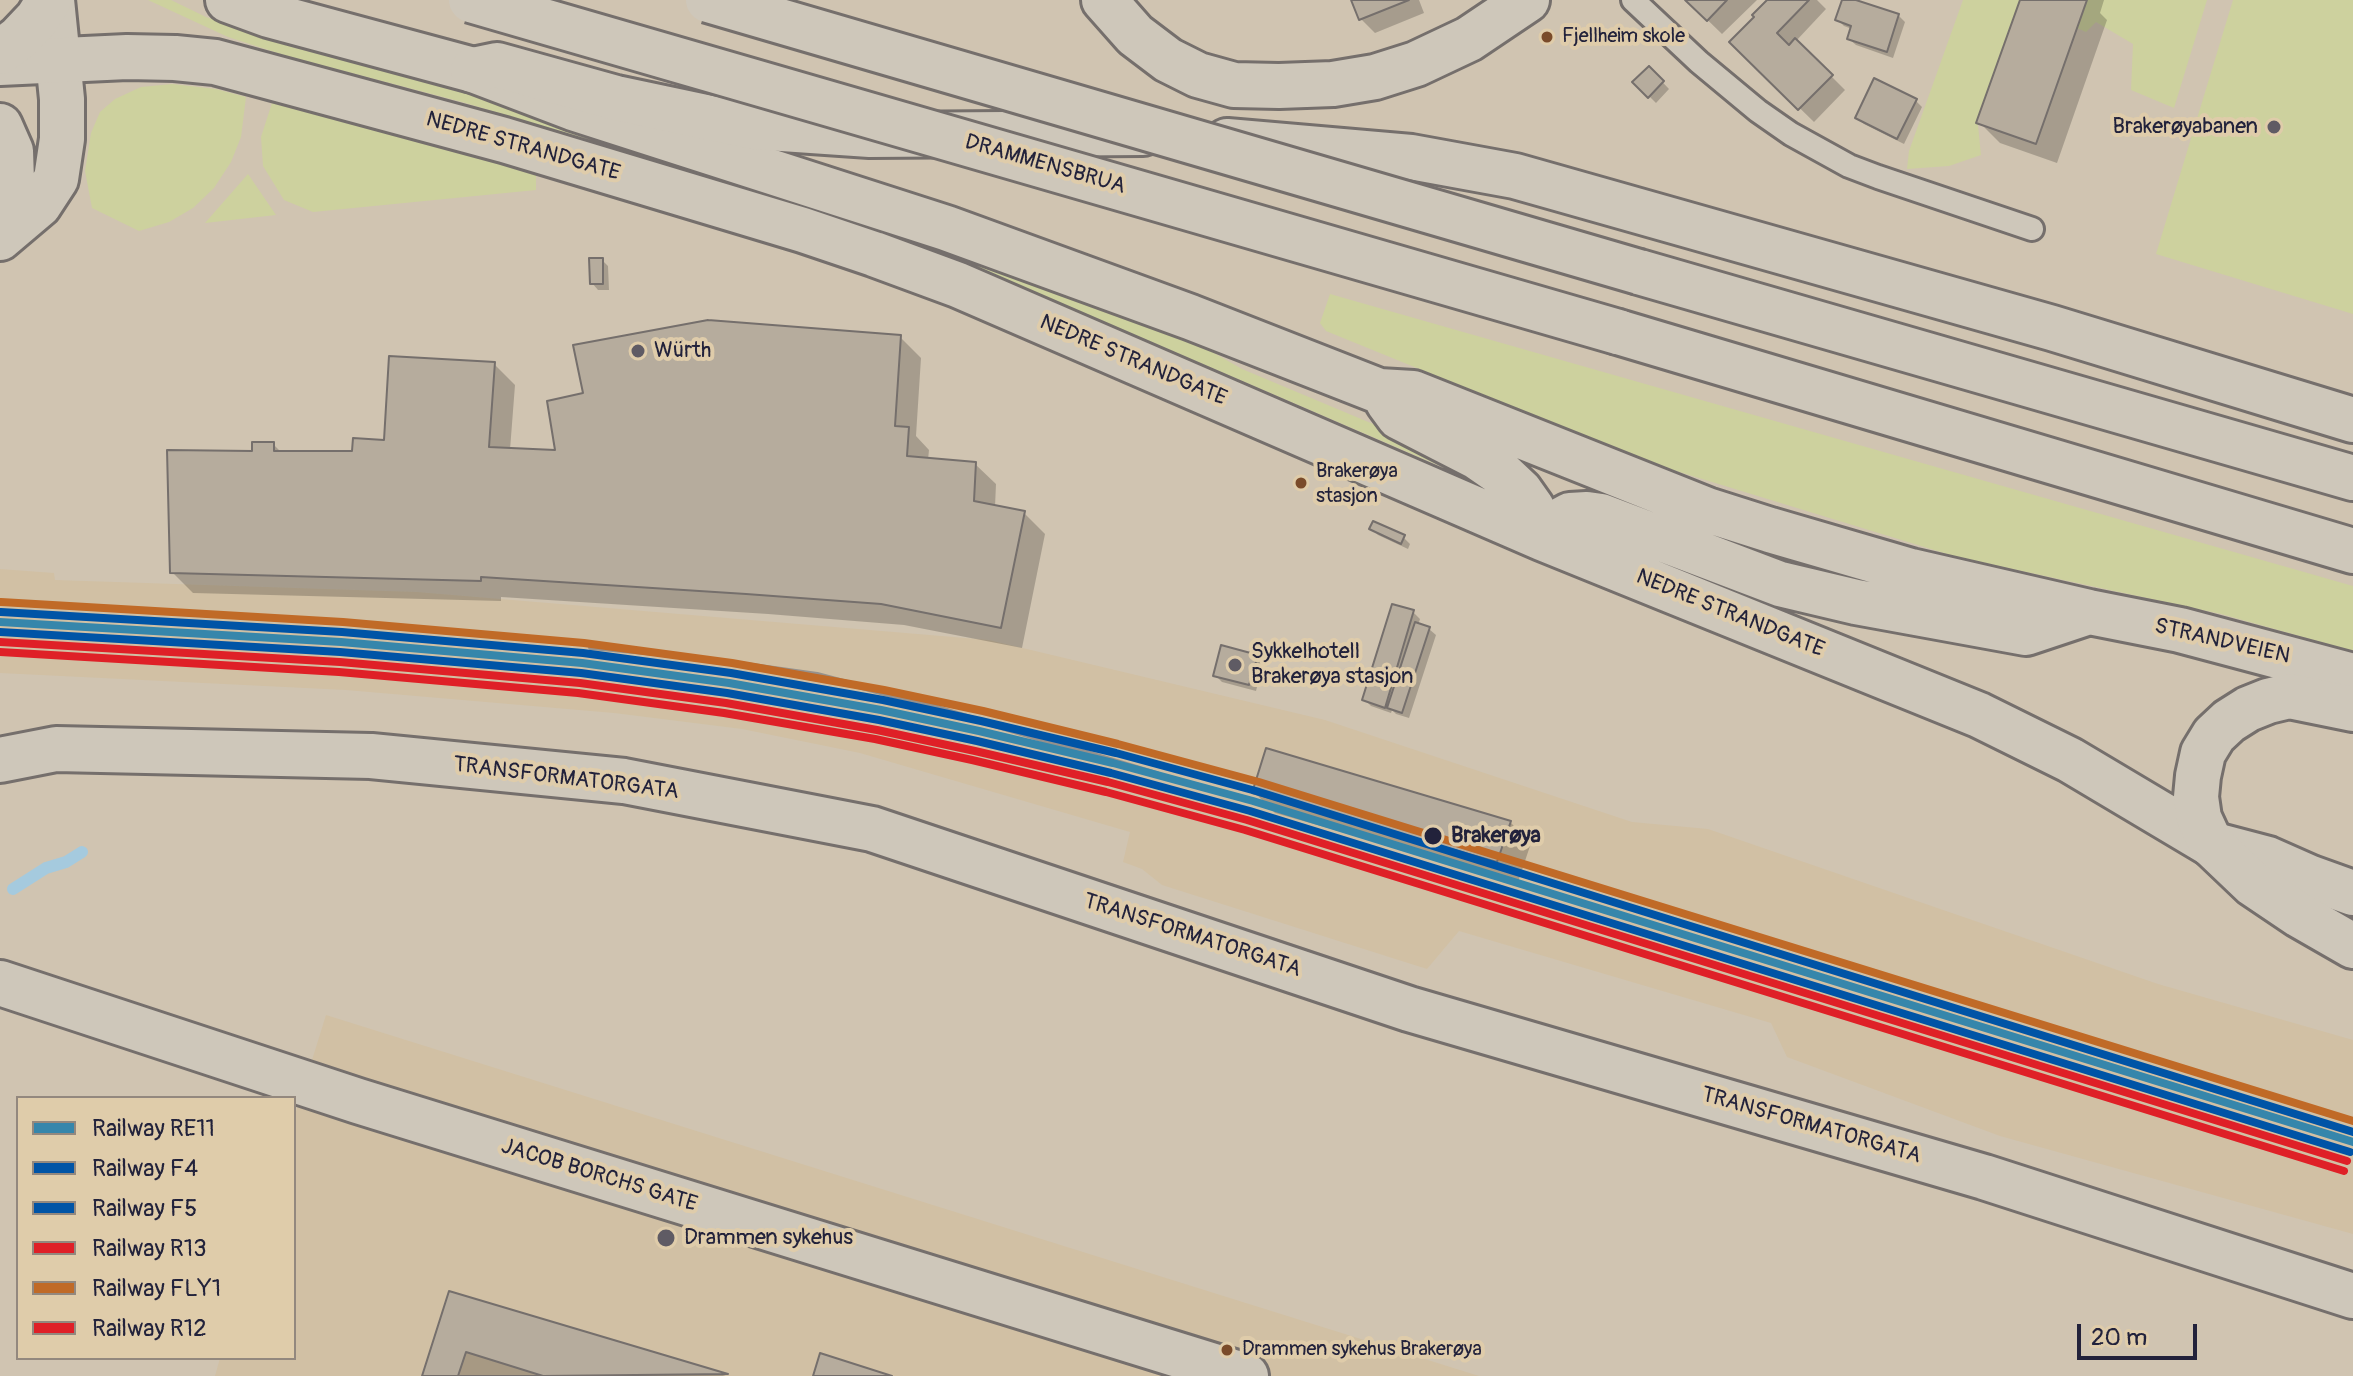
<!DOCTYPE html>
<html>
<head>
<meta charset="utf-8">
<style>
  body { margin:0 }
  #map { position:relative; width:2353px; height:1376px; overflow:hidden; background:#d0c4b1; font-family:Pangolin,sans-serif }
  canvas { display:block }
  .legend { position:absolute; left:16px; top:1096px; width:280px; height:264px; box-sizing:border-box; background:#dfccaa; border:2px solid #93887e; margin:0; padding:10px 14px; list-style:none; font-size:24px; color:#22223b }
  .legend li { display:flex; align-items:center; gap:16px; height:40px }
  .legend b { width:40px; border:2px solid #93887e }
  .scale { position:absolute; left:2077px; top:1324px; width:120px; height:36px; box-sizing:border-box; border:4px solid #22223b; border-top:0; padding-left:10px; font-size:24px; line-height:28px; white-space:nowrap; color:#22223b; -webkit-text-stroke:6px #dfccaa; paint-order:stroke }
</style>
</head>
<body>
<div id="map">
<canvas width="2353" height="1376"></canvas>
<ul class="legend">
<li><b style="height:10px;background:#3686ab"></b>Railway RE11</li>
<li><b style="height:10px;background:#0054a6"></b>Railway F4</li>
<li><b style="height:10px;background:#0054a6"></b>Railway F5</li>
<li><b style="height:10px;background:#df2027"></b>Railway R13</li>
<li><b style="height:10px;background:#c06a27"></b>Railway FLY1</li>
<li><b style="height:10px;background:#df2027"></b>Railway R12</li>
</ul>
<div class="scale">20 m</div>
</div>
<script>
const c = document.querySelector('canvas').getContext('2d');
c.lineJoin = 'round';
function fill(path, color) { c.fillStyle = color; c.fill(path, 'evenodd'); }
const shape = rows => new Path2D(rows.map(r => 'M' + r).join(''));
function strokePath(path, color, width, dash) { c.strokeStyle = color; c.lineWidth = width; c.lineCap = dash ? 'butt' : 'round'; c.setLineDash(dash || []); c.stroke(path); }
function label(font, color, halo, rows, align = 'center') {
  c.font = font + ' Pangolin,sans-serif'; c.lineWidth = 8; c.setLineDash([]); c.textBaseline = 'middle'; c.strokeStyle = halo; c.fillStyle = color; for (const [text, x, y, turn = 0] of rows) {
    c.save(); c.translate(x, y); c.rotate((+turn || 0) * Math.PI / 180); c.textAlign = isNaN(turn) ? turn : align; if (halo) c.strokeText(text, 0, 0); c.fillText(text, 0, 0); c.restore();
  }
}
const built = shape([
  [0,569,54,573,55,580,417,592,989,640,1325,720,1632,822,1708,829,2158,984,2353,1040,2353,1234,2000,1136,1787,1057,1771,1023,1459,931,1427,969,1162,885,1142,869,1123,862,1130,832,860,753,742,729,614,713,346,690,0,673],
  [326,1015,1479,1376,215,1376,220,1358,294,1358,294,1118]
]);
const green = shape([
  [148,0,171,0,206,17,292,47,446,87,757,179,1151,317,1242,369,1454,458,1482,484,1005,279,785,198,462,102,287,56,228,37],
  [1963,0,2020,0,1978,125,1981,155,1949,166,1907,169,1909,151],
  [2087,0,2207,0,2174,108,2131,90,2133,44,2096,22,2086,32,2077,28],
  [2233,0,2353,0,2353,314,2156,254],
  [172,84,216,89,246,97,241,137,231,162,214,188,193,208,169,222,139,231,92,208,85,171,91,133,100,112,115,99,141,87],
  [272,103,536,174,536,190,313,212,284,200,263,166,261,137],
  [248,174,276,215,205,223],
  [1330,294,2353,586,2353,651,2221,614,1957,557,1650,463,1326,331,1320,323]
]);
const shadow = shape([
  [1354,0,1419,0,1424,13,1375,33,1361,19],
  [1687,0,1757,0,1722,34],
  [1771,0,1817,0,1826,9,1796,41,1845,90,1814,122,1732,42],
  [1844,0,1898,15,1905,22,1893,58,1856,45,1849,39,1852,29,1844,26,1838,20],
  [2022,0,2104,0,2100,13,2107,20,2057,163,2000,143,1979,122],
  [1649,68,1669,89,1656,103,1635,82],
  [1916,101,1922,107,1904,144,1864,124,1857,118],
  [602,260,608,266,609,290,598,290,592,283],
  [900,337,921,358,916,436,929,450,928,460,975,464,996,484,995,507,1024,513,1045,534,1022,648,904,625,768,614,501,597,501,601,193,593,172,572,254,453,273,444,282,453,353,453,386,443,494,364,515,385,510,450,557,452],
  [1372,529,1403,537,1410,544,1408,549,1378,535],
  [1413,612,1420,619,1418,625,1429,629,1436,635,1409,718,1396,714,1392,710,1391,713,1371,706,1365,700],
  [1256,657,1263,663,1256,691,1222,682,1215,675],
  [1254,792,1510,822,1531,843,1518,882,1275,813],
  [450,1294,726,1376,425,1376]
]);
const stream = shape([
  [13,889,46,868,66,862,82,852]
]);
const building = shape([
  [1351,0,1409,0,1359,20,1351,0],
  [1685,0,1727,0,1707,21,1685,0],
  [1767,0,1809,0,1777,33,1789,45,1795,38,1833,75,1798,110,1729,42,1754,17,1752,15,1767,0],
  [1842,0,1856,0,1899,14,1887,52,1847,39,1851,26,1835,20,1842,0],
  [2020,0,2087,0,2036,144,1976,123,2020,0],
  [1649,66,1664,81,1648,98,1632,82,1649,66],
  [1874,78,1917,99,1897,139,1855,118,1874,78],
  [589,258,603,258,603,284,590,284,589,258],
  [708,320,901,335,895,426,909,427,907,456,976,462,974,501,1025,511,1001,628,881,604,746,594,481,577,481,581,170,573,167,450,252,451,252,442,274,442,274,451,352,451,353,438,384,440,389,356,495,362,489,447,555,450,547,401,583,393,573,345,708,320],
  [1373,521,1405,535,1401,544,1369,529,1373,521],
  [1392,604,1414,610,1385,708,1362,700,1392,604],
  [1415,622,1430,627,1402,713,1387,708,1415,622],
  [1221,645,1258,655,1249,685,1213,676,1221,645],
  [1266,748,1511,821,1497,862,1252,793,1266,748],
  [449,1291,728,1374,543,1376,466,1352,458,1376,422,1376,449,1291],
  [466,1352,543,1376,458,1376,466,1352],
  [466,1352,543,1376,458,1376,466,1352],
  [820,1353,892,1376,813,1376,820,1353]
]);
const lane = shape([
  [1633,0,1699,62,1758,111,1791,134,1849,166,1878,177,2032,229]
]);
const street = shape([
  [0,126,11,151,12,181,0,238],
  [0,238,39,205,56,179,62,139,62,99,52,0],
  [0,760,56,749,371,756,624,781,872,829,1409,1009,1984,1177,2353,1296]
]);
const secondary = shape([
  [1104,0,1135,35,1168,60,1198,75,1234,85,1279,86,1333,84,1375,77,1416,64,1469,39,1527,0],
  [0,983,358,1101,1246,1376]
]);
const primary = shape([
  [228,0,269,15,473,70,573,108,946,228,1190,317,1379,391,1413,393,1707,510,1770,530,1911,571,2089,612,2180,630,2353,676],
  [0,63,127,57,175,58,215,62,504,140,803,230,874,254,958,285,1542,538,1979,715,2070,760,2211,844,2268,859,2311,878,2353,893],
  [1388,402,1399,417,1477,457,1503,475,1520,491,1532,508,1542,538],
  [1542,538,1559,521,1570,515,1587,514,1601,516,1780,584,1856,602,2026,633,2089,612]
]);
const highway = shape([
  [0,52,19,38,37,19,49,0],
  [473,70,497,65,616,98,753,127,870,135,1143,133],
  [1227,141,1411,157,1515,176,2052,328,2353,420],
  [1639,272,2353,478],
  [1618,332,2353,551],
  [2353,709,2289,696,2268,701,2248,709,2229,721,2214,735,2203,753,2198,776,2196,797,2199,818,2211,844,2253,884,2299,915,2353,946]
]);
const rail = shape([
  [591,647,667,654,817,675,911,700,1157,774]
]);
const highwayBridge = shape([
  [471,0,1618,332],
  [708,0,1639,272]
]);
const rail1 = shape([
  [0,622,341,642,582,663,729,683,881,710,979,731,1113,763,1253,801,2353,1142]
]);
const rail2 = shape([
  [0,632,340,652,581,673,727,693,879,720,977,741,1111,773,1250,811,2350,1152]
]);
const rail3 = shape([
  [1,612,342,632,583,653,731,673,883,700,981,721,1116,753,1256,791,2353,1132]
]);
const rail4 = shape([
  [0,642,340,662,580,683,726,703,877,730,975,751,1108,782,1247,820,2347,1161]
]);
const rail5 = shape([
  [1,602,343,622,584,643,732,663,884,690,983,711,1118,744,1259,782,2353,1121]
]);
const rail6 = shape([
  [0,652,339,672,578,693,724,713,875,739,972,760,1106,792,1245,830,2344,1171]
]);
const markers = [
  [1547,37,7,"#7a4b2a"],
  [2274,127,8,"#5f5b64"],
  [638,351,8,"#5f5b64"],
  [1301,483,7,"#7a4b2a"],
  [1235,665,8,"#5f5b64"],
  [1433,836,10,"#22223b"],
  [666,1238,10,"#5f5b64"],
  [1227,1350,7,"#7a4b2a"]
];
const busNames = [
  ["Fjellheim skole",1562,37],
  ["Brakerøya",1316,472],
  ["stasjon",1316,497],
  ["Drammen sykehus Brakerøya",1242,1350]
];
const poiNames = [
  ["Brakerøyabanen",2258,127,"right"],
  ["Würth",654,351],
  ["Sykkelhotell",1251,652],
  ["Brakerøya stasjon",1251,677],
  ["Drammen sykehus",684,1238]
];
const streetNames = [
  ["NEDRE STRANDGATE",523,147,16],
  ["DRAMMENSBRUA",1045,165,16],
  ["NEDRE STRANDGATE",1133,361,23],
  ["NEDRE STRANDGATE",1730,614,22],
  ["STRANDVEIEN",2222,642,13],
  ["TRANSFORMATORGATA",566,779,7],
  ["TRANSFORMATORGATA",1192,936,18],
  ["TRANSFORMATORGATA",1811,1126,16],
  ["JACOB BORCHS GATE",599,1176,17]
];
const stopNames = [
  ["Brakerøya",1451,836]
];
fill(built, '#d1c0a4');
fill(green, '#cdd19e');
fill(shadow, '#0003');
strokePath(stream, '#a5cade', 12);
fill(building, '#b6ac9d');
strokePath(building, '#756f6c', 2);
strokePath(lane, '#756f6c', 28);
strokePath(street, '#756f6c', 50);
strokePath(secondary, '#756f6c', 50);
strokePath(primary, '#756f6c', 50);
strokePath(highway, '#756f6c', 50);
strokePath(lane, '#cec7ba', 22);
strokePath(street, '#cec7ba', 44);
strokePath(secondary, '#cec7ba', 44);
strokePath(primary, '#cec7ba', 44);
strokePath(highway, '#cec7ba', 44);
strokePath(rail, '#96918c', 6);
strokePath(highwayBridge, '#756f6c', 50, []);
strokePath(highwayBridge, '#cec7ba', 44);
strokePath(rail1, '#3686ab', 8);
strokePath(rail2, '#0054a6', 8);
strokePath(rail3, '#0054a6', 8);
strokePath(rail4, '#df2027', 8);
strokePath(rail5, '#c06a27', 8);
strokePath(rail6, '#df2027', 8);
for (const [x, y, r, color] of markers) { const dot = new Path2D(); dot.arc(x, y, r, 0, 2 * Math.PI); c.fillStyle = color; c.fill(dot); strokePath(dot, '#dfccaa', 3); }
label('20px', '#22223b', '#dfccaa', busNames, 'left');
label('22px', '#22223b', '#dfccaa', poiNames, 'left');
label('22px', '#22223b', '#dfccaa', streetNames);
label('bold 22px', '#22223b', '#dfccaa', stopNames, 'left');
</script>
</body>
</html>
